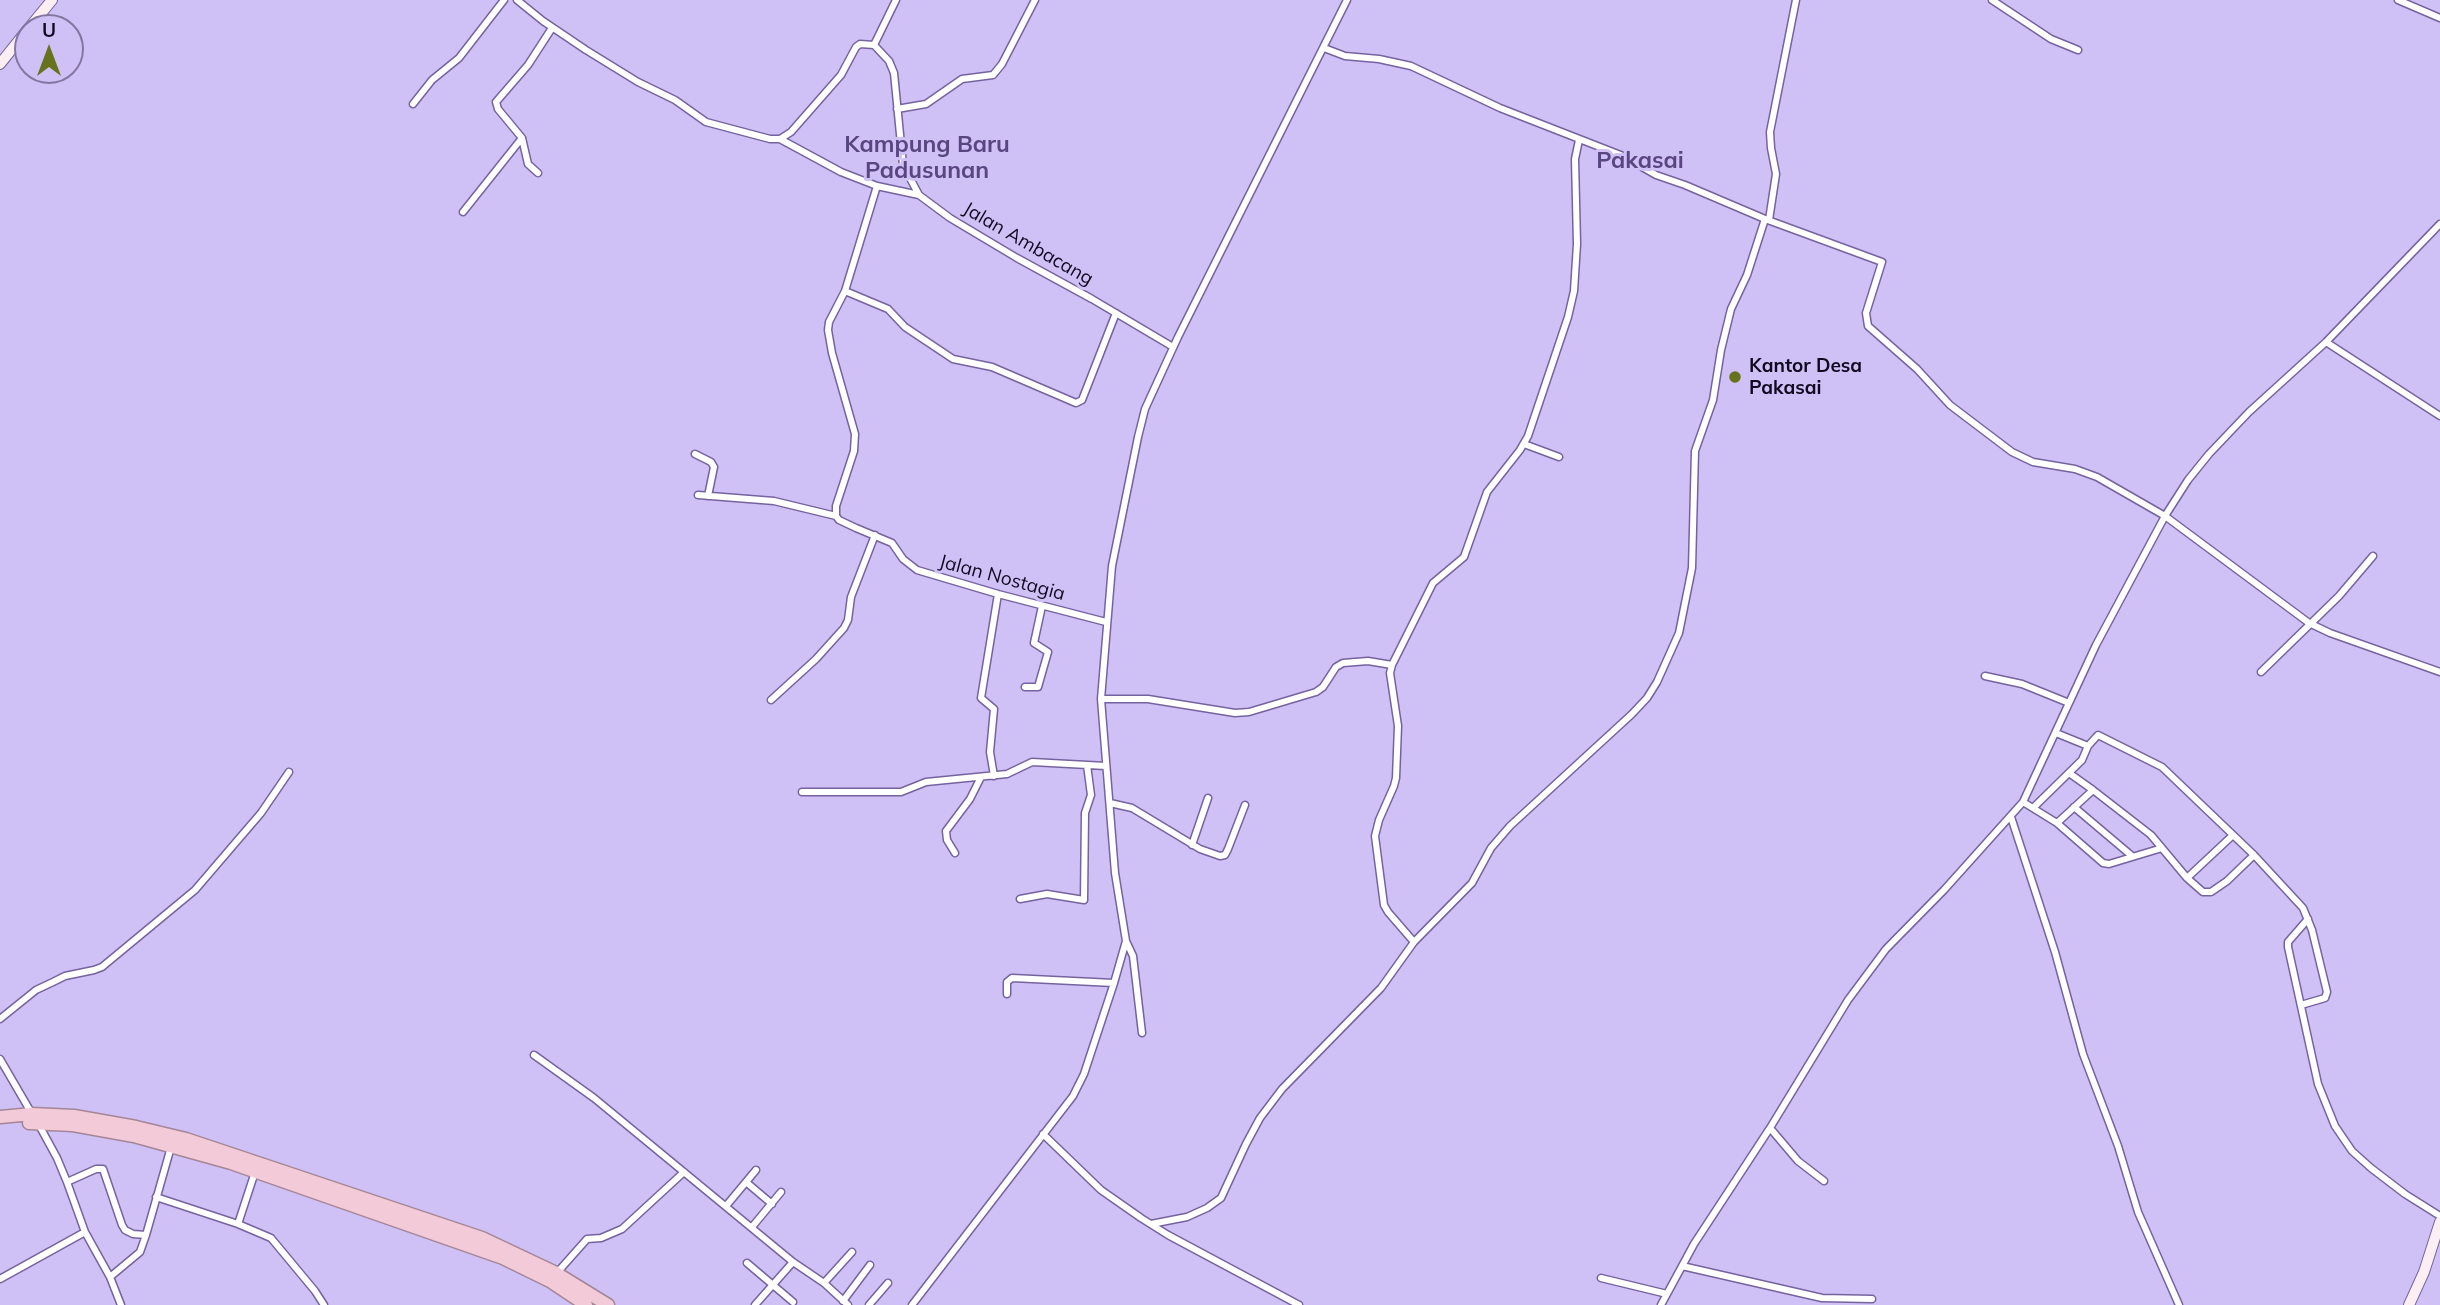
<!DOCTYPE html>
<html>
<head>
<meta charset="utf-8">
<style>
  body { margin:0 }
  #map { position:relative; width:2440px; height:1305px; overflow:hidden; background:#cfc0f6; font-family:Mulish,sans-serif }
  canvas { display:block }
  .north { position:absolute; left:14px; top:14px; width:70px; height:70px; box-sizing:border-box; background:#cfc0f6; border:2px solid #8377a0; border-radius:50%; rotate:0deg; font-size:19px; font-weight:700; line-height:28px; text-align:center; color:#110920 }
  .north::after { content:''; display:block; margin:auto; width:24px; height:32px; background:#66721c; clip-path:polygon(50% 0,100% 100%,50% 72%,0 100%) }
</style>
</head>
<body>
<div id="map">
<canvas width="2440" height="1305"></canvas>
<div class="north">U</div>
</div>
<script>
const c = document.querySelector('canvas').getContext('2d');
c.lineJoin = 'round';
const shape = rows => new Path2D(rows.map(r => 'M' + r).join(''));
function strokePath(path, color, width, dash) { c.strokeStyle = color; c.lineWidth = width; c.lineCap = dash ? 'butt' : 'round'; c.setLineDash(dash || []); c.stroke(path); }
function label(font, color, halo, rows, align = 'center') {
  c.font = font + ' Mulish,sans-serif'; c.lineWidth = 6; c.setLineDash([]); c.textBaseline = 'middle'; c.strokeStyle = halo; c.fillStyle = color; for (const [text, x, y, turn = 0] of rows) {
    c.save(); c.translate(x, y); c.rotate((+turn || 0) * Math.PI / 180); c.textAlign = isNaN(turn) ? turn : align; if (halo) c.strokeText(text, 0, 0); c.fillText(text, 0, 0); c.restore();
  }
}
const street = shape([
  [517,0,543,21,586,50,638,82,675,100,706,122,770,139,780,139,791,132,841,75,856,47,860,44,874,45,889,61,894,73,903,165,919,195,950,218,1017,258,1092,299,1173,347],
  [1992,0,2051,39,2078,50],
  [2398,0,2440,18],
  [874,45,896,0],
  [413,104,432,80,459,58,504,0],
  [897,109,926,104,962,79,993,75,1002,64,1035,0],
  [522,138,528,164,538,173],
  [780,139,841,172,877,186],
  [919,195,877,186,845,291,829,322,828,330,832,353,855,434,854,451,836,506,836,516,839,520,856,528,892,543,903,559,917,570,998,594,1106,622],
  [463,212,522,138,498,109,496,102,528,65,552,28],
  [1765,219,1882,262,1866,313,1868,326,1917,369,1950,405,2012,452,2033,462,2075,469,2097,477,2165,516,2309,623,2330,633,2440,672],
  [1769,220,1776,174,1771,148,1770,132,1796,0],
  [845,291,888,309,905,327,953,359,992,367,1076,403,1082,400,1116,313],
  [2326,342,2440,416],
  [1524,444,1559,457],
  [695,454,711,462,714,467,708,496],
  [698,495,774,501,836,516],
  [2261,672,2339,596,2373,556],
  [1985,676,2022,684,2069,703],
  [1025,687,1038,687,1048,652,1034,643,1042,606],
  [1101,699,1148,699,1235,713,1249,712,1316,692,1323,687,1336,667,1343,663,1368,661,1392,665],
  [771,700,816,659,844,628,848,620,851,597,875,535],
  [2056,733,2088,746],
  [2069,773,2093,790,2151,835,2187,878,2203,892,2211,892,2227,881,2254,855],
  [994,776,990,752,994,709,981,698,998,594],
  [802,792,901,792,926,782,1007,774,1032,762,1106,766],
  [2023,802,2057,823,2103,863,2109,864,2162,848],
  [1110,803,1132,808,1200,849,1220,856,1225,855,1228,849,1245,805],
  [2074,807,2132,856],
  [2033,808,2082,760,2088,746,2098,735,2162,767,2254,855,2303,908,2312,930,2327,992,2325,998,2301,1005],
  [2011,817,2055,952,2083,1054,2118,1146,2138,1212,2179,1305],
  [2057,823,2093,790],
  [1192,845,1208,798],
  [955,853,947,840,946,831,970,799,981,777],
  [2187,878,2233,835],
  [1020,899,1047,894,1084,900,1085,813,1091,795,1087,765],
  [2308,919,2288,942,2288,947,2318,1084,2335,1126,2352,1151,2371,1168,2405,1194,2440,1216],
  [1126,941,1133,956,1142,1033],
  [1414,942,1388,912,1384,905,1375,836,1379,820,1394,786,1396,778,1398,726,1390,673,1392,665,1433,583,1464,557,1487,492,1520,450,1528,436,1568,317,1574,291,1577,244,1575,159,1579,140],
  [1007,994,1007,982,1012,978,1114,983],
  [0,1019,36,990,53,982,65,976,94,970,102,967,195,890,261,813,289,772],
  [534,1055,594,1098,793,1262,824,1283,848,1305],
  [0,1059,32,1114],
  [39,1125,57,1158,67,1182,96,1169,103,1169,122,1225,125,1230,133,1234,146,1235,171,1147],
  [1770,1128,1798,1161,1824,1181],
  [1043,1134,1101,1190,1141,1218,1168,1235,1299,1305],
  [746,1182,772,1204],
  [156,1197,238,1224,271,1238,315,1291,324,1305],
  [726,1206,756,1170],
  [238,1224,255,1172],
  [1151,1224,1187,1217,1207,1208,1221,1198,1246,1144,1260,1118,1282,1089,1381,988,1414,942,1472,883,1491,848,1510,826,1632,714,1647,698,1657,682,1679,633,1692,568,1695,451,1713,400,1721,350,1731,309,1747,275,1765,219,1685,185,1656,175,1623,156,1500,108,1411,66,1379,59,1345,56,1324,48],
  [752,1227,781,1192],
  [85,1232,110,1277,121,1305],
  [747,1263,793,1302],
  [1682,1266,1822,1298,1872,1299],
  [555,1275,587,1239,601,1238,622,1229,684,1172],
  [110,1277,140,1252,146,1235],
  [1601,1278,1667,1294],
  [0,1279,85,1232,67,1182],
  [824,1283,852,1252],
  [843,1301,870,1265],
  [755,1305,793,1262],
  [869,1305,888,1283],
  [912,1305,1073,1096,1084,1074,1114,983,1126,941,1115,873,1101,699,1112,566,1138,437,1145,409,1178,337,1347,0],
  [1661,1305,1694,1244,1770,1128,1848,1000,1886,949,1944,890,2023,802,2096,645,2165,516,2188,480,2209,454,2249,412,2326,342,2440,224]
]);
const secondary = shape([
  [29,28,52,0],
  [0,64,28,29],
  [2409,1305,2424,1272,2440,1222]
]);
const highway = shape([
  [0,1117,32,1114,74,1116,136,1127,186,1139,482,1238,556,1273,608,1305],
  [29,1123,73,1125,134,1136,231,1163,503,1258,550,1281,586,1305]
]);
const markers = [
  [1735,377,7,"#66721c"]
];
const streetNames = [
  ["Jalan Ambacang",1028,244,30],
  ["Jalan Nostagia",1002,578,15]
];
const poiNames = [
  ["Kantor Desa",1749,366],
  ["Pakasai",1749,388]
];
const quarterNames = [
  ["Kampung Baru",927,145],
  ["Padusunan",927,171],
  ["Pakasai",1640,161]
];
strokePath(street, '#75639f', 9);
strokePath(secondary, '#75639f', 12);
strokePath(highway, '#a48697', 15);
strokePath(street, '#fff', 6);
strokePath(secondary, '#fbeff3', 10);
strokePath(highway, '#f3cad7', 12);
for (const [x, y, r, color] of markers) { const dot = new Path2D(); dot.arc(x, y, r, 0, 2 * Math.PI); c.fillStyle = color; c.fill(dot); strokePath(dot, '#cfc0f6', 2.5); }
label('19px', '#110920', '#cfc0f6', streetNames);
label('bold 19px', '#110920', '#cfc0f6', poiNames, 'left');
label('bold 23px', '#594680', '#cfc0f6', quarterNames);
</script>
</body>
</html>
